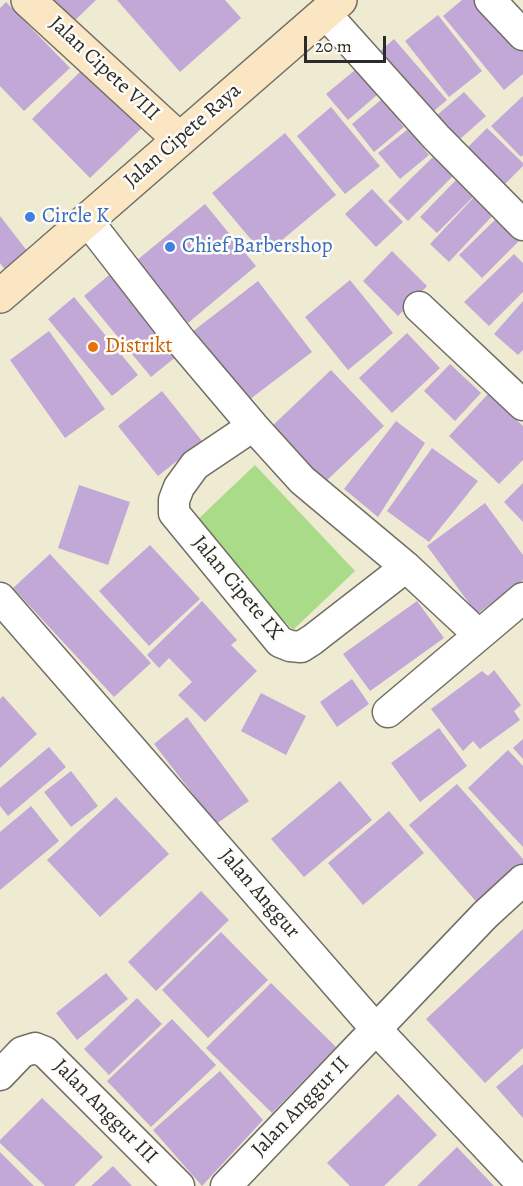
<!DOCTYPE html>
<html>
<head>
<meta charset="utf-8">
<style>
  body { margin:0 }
  #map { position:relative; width:523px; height:1186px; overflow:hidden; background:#efead2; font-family:Alegreya,serif }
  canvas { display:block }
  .scale { position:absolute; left:304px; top:36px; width:82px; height:27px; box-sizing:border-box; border:3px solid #2b2b2b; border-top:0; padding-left:8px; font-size:18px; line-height:21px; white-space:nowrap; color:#2b2b2b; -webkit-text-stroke:4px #fdfcf7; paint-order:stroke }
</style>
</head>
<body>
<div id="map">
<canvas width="523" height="1186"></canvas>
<div class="scale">20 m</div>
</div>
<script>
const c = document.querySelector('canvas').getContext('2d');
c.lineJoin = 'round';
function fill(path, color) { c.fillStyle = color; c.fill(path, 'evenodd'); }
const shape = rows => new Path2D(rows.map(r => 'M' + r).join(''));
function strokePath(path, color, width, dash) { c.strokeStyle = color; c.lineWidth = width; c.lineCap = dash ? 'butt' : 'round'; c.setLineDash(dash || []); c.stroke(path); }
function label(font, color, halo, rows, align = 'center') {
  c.font = font + ' Alegreya,serif'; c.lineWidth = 5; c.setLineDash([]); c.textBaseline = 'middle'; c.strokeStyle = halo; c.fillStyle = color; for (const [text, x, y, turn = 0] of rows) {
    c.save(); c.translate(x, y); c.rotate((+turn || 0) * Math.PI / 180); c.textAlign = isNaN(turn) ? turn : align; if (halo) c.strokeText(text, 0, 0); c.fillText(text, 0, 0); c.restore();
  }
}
const green = shape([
  [255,465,355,571,293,630,193,524]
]);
const building = shape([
  [44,0,96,0,69,26],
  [117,0,225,0,241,18,180,72],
  [462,0,482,0,523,50,523,74,504,90,443,16],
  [6,2,70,68,24,111,0,86,0,8],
  [438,15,482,71,449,97,405,41],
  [394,39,447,100,423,120,371,59],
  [87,65,145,125,90,178,32,119],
  [355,70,377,95,348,120,326,94],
  [464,92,486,116,451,147,429,122],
  [523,96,523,155,521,157,491,126],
  [382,99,404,127,374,152,352,124],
  [331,107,380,166,345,194,297,136],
  [487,128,523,163,523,166,495,194,458,157],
  [408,129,429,155,400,179,378,153],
  [285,133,336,195,264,255,212,193],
  [433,157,453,176,408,221,388,201],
  [456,180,473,197,437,233,420,217],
  [372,189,403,222,376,247,345,214],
  [476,195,495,213,449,262,430,244],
  [205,204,256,266,188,323,136,261],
  [502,213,523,237,482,278,459,255],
  [0,216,28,252,6,271,0,263],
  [392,251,427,286,398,316,363,281],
  [514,254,523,263,523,292,489,326,464,302],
  [115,270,183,351,151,377,84,296],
  [350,280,393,333,348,370,305,317],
  [258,281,312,352,245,403,192,332],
  [74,297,138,375,112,396,48,319],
  [523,301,523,350,518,355,494,334],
  [49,331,105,409,65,438,10,360],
  [407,333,440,368,392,413,359,378],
  [450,364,481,393,455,421,424,391],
  [331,370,384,426,322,485,268,430],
  [162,391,202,441,158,476,118,426],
  [488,394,523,426,523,460,499,484,449,436],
  [396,421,425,443,378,517,344,489],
  [432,448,478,481,429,542,387,511],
  [523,483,523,522,504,502],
  [79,485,130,502,108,565,58,548],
  [485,503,523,555,523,580,477,614,427,546],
  [150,545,200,599,149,646,99,591],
  [50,554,151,663,114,697,13,588],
  [202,601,237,640,231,645,257,671,205,722,178,695,192,682,169,658,159,668,147,655],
  [417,601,444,638,370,691,343,654],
  [494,670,521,705,514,711,520,720,480,749,473,741,463,751,431,709,482,671,488,676],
  [352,679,369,704,337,727,320,702],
  [261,693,306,716,286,755,241,731],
  [3,696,37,734,0,768,0,699],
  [187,717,249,801,216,824,154,744],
  [439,728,467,766,420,802,391,763],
  [523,739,523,759,513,748],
  [49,747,66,767,8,816,0,806,0,788],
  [508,750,523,766,523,847,468,788],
  [71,771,98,806,71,827,44,792],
  [340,781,372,820,304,877,271,839],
  [457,784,523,859,523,867,480,906,409,825],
  [116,797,169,854,100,917,47,860],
  [31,806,59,841,0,890,0,832],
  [389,811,424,853,363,905,328,863],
  [201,891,229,920,156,991,128,962],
  [523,929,523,1048,485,1083,426,1019],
  [221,932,268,980,208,1038,162,990],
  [106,973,128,999,77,1040,56,1013],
  [271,983,336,1047,272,1113,206,1048],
  [137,998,162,1024,109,1075,84,1049],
  [172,1019,216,1065,151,1127,107,1081],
  [523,1064,523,1118,496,1087],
  [220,1071,263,1120,202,1186,153,1130],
  [398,1094,437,1135,384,1186,350,1186,327,1163],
  [42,1098,103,1157,74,1186,45,1186,0,1143,0,1140],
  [457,1147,494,1186,417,1186],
  [0,1152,34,1186,0,1186],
  [113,1166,132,1186,91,1186]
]);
const street = shape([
  [490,0,523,35],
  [325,13,436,137,523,225],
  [87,220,181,341,253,426,302,480,406,567,479,635],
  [419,307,523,405],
  [253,426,195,465,179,487,174,500,174,513,280,642,290,646,301,647,312,640,406,567],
  [0,598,375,1028,523,1185],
  [388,712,523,598],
  [0,1075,22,1052,35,1048,45,1052,179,1186],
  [226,1186,485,915,523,880]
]);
const secondary = shape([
  [28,0,179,139],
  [0,296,340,0]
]);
const markers = [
  [30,217,6,"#3f7fe0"],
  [170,247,6,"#3f7fe0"],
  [93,347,6,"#e8710a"]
];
const streetNames = [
  ["Jalan Cipete VIII",104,69,43],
  ["Jalan Cipete Raya",183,136,-41],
  ["Jalan Cipete IX",237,588,50],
  ["Jalan Anggur",259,894,49],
  ["Jalan Anggur II",301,1107,-46],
  ["Jalan Anggur III",105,1112,45]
];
const shopNames = [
  ["Circle K",42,217],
  ["Chief Barbershop",182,247]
];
const foodNames = [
  ["Distrikt",105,347]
];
fill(green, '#aadb89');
fill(building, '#c1a8d7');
strokePath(street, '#706e65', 33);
strokePath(secondary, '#706e65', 36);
strokePath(street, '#fff', 30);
strokePath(secondary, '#fbe6c4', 33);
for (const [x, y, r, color] of markers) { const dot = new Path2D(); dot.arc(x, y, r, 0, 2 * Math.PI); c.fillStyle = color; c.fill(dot); strokePath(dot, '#fdfcf7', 2); }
label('21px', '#2b2b2b', '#fdfcf7', streetNames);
label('21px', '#366cbe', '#fdfcf7', shopNames, 'left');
label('21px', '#c56008', '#fdfcf7', foodNames, 'left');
</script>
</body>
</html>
